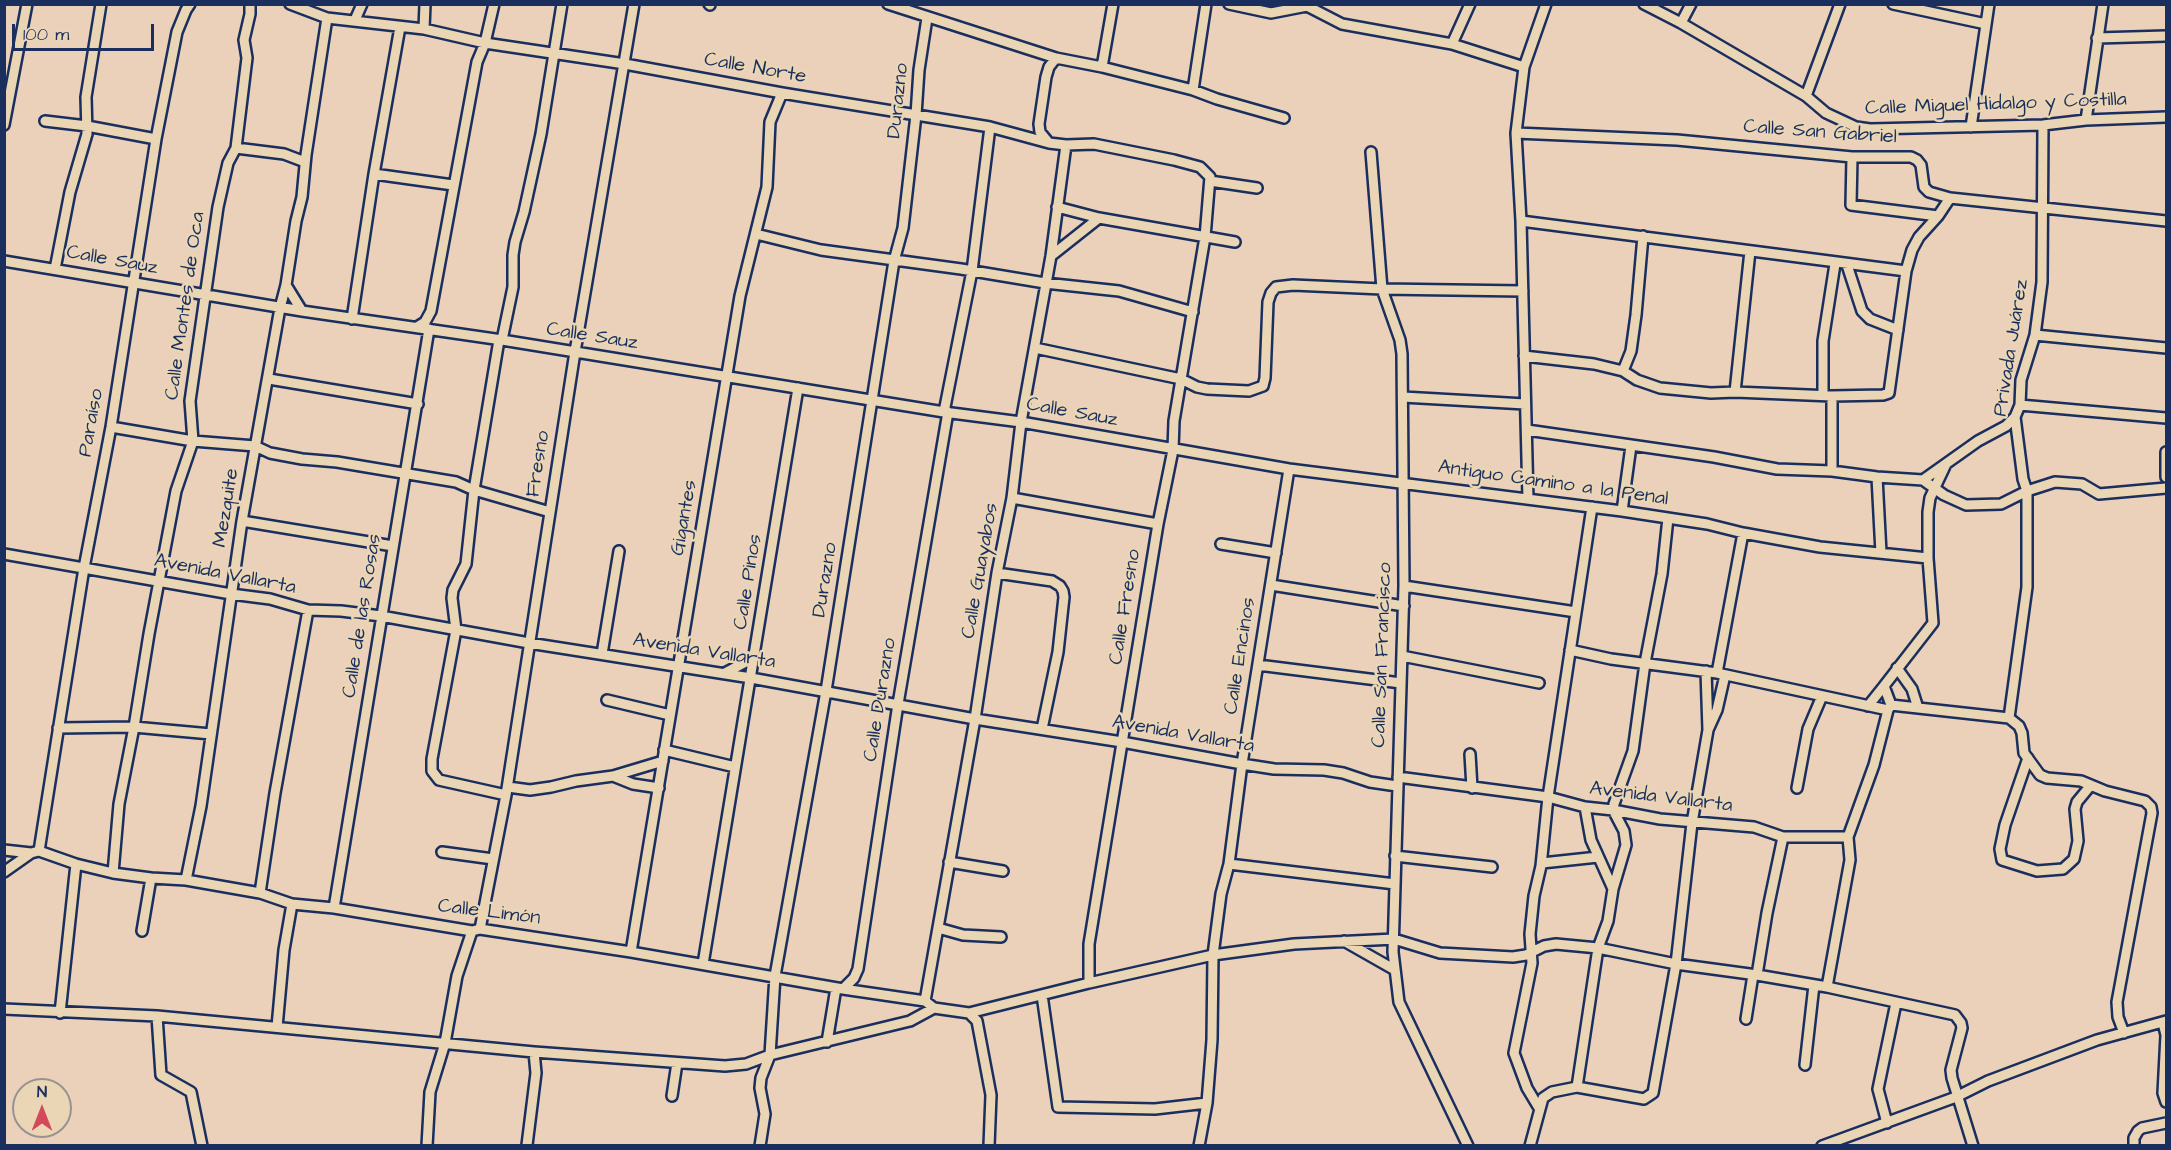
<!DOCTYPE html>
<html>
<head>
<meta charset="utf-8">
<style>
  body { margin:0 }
  #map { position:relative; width:2171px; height:1150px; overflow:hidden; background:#ebd0ba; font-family:"Architects Daughter",sans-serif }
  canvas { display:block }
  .frame { position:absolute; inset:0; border:6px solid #1b2f5e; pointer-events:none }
  .north { position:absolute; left:12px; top:1078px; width:60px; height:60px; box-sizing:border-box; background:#ead5b4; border:2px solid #979392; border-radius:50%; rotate:0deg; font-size:16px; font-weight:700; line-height:24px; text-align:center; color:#1b2f5e }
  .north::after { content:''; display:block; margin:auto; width:21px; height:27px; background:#d1495b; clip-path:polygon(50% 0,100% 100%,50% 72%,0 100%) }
  .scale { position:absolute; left:12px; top:24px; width:142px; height:27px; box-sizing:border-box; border:3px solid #1b2f5e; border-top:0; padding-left:8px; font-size:18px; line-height:21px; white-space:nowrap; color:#1b2f5e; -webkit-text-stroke:4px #ead5b4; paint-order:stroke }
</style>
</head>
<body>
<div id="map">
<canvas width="2171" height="1150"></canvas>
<div class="frame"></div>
<div class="north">N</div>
<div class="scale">100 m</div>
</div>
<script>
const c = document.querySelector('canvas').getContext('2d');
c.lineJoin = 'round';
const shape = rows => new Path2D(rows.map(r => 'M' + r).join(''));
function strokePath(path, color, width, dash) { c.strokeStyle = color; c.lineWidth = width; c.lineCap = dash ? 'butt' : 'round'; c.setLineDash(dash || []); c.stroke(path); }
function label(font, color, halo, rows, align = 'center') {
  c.font = font + ' "Architects Daughter",sans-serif'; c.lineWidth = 5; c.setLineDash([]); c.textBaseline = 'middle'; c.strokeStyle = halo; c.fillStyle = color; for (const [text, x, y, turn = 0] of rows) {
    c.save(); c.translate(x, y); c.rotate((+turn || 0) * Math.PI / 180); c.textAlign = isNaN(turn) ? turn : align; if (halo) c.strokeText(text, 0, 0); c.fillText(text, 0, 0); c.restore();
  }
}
const minor = shape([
  [290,4,327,18,424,29,485,43,625,64,782,93,990,127,1049,143,1066,145,1094,144,1174,160,1200,167,1210,177,1205,237,1174,421,1173,450,1158,524,1089,944,1089,983],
  [709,4,710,5],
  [888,4,1056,58,1102,67,1193,90,1217,99,1284,118],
  [1229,4,1271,13,1307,6,1342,24,1452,44,1524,67],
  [1644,4,1681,23,1806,96,1826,113,1856,127,1870,129,2043,125,2086,120,2166,117],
  [1893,4,1986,24],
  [355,20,362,4],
  [1681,23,1691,4],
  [424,29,425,4],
  [2097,38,2166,36],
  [1452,44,1470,4],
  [1102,67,1113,4],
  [1193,90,1206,4],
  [1806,96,1840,4],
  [2086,120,2103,4],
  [45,121,87,126,156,139],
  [4,125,27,4],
  [1971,127,1989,4],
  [1516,133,1677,140,1852,157,1911,157,1917,160,1921,165,1924,187,1929,192,1950,198,2166,221],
  [1049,143,1040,132,1039,124,1046,77,1049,67,1056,58],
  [236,148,284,154,305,162],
  [1371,152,1382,289,1400,340,1402,354,1404,586,1393,952,1399,1002,1468,1146],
  [1852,157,1851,205,1938,216],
  [374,174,453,185],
  [1210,181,1257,188],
  [1057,207,1099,218,1235,242],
  [1521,221,1906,271],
  [756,234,821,250,961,269,1045,283,1119,291,1193,312],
  [1051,256,1099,218],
  [4,261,302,311,502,340,944,412,1021,422,1289,469,1622,511,1707,524,1743,533,1820,547,1928,558],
  [1847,265,1862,311,1870,319,1898,330],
  [55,269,70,192,87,134,86,97,101,4],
  [286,285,302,311],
  [352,319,374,174,400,27],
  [417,327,425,322,431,311,477,62,485,43,494,4],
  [2035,335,2166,348],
  [499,340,474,490,466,564,453,590,452,598,456,630,432,759,432,771,439,780,506,795],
  [502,340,513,287,513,255,515,242,524,212,541,134,562,4],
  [1035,348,1181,379,1197,387,1207,389,1249,391,1263,386,1265,378,1268,302,1271,293,1276,287,1293,285,1382,289,1523,291],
  [1524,356,1594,364,1623,371,1637,380,1660,388,1711,393,1735,392,1832,396,1883,395,1889,393,1906,271,1912,250,1919,237,1938,216,1950,198],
  [1623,371,1631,351,1636,315,1643,236],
  [269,379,418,404],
  [1735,392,1750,251],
  [1823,395,1823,341,1835,264],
  [1832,396,1832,471],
  [1403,397,1525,404],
  [2020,405,2166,418],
  [944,412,972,271,990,127],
  [111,427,193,441,255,446,270,453,302,459,337,462,456,482,474,490,550,512],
  [1527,430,1714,457,1777,469,1832,471,1877,477,1923,480,1944,495,1966,505,2001,504,2027,491,2055,482,2082,484,2099,494,2166,488],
  [2166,452,2166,477],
  [1877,477,1881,553],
  [1923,480,1978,441,2006,426,2015,417],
  [1012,498,1158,524],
  [1528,499,1521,221,1516,133,1524,67,1546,4],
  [1622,511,1631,446],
  [242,521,393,546],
  [1221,544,1276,553],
  [4,554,231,594,270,599,308,610,341,611,381,616,529,643,751,678,975,719,1122,742,1242,764,1274,769,1324,770,1343,773,1370,782,1397,786],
  [997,573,1052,581,1060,586,1063,591,1064,597,1058,652,1042,729],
  [1271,585,1404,606],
  [1404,586,1576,612],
  [1570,650,1611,659,1717,673,1888,710],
  [602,654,619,551],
  [1402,656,1539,683],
  [1258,665,1401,683],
  [1897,668,1912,689,1918,708],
  [725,673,755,657],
  [1717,673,1743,533],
  [607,700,670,715],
  [1891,705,1884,686,1933,623,1928,558,1928,512,1930,498,1946,464],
  [1891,705,2009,718],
  [1868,706,1884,686],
  [2009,718,2027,587,2027,491,2023,479,2015,417,2020,405,2021,380,2035,335,2042,282,2043,125],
  [2009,718,2019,726,2022,733,2024,753,2040,775,2047,778,2081,781,2105,791,2145,801,2151,807,2152,813,2117,1002,2118,1017,2124,1033],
  [58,728,134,727,211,734],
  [1708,730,1717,710,1725,675],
  [664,750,735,767],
  [1470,754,1472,788],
  [2028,758,2005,825,2000,849,2002,860,2037,871,2063,869,2074,859,2078,841,2075,809,2077,802,2091,785],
  [613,776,633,784,659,788],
  [1398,777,1548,797,1585,807,1613,810,1660,819,1754,827,1783,837,1848,837],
  [508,787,530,790,551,787,576,781,613,776,663,761],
  [1797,788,1808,729,1822,696],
  [1585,807,1591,840,1613,889],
  [4,850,31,853,39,851,76,864,113,873,151,878,186,880,260,893,292,904,334,908,472,931,480,929,631,952,843,989,925,1001,934,1008,969,1013,1089,983,1213,955,1294,944,1394,939,1440,953,1513,957,1526,955,1544,946,1556,944,1598,948,1676,964,1757,975,1827,987,1955,1015,1961,1023,1962,1028,1951,1070,1952,1078,1973,1146],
  [39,851,84,568,111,427,156,139,177,32,186,10,190,4],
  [442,852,493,859],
  [1395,856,1492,867],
  [949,862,1003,871],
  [1542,863,1598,857],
  [1229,864,1395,884],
  [4,872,31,853],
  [113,873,119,804,134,727,149,634,176,491,193,441,190,401,218,207,228,163,236,148,247,58,244,40,250,14,250,4],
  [186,880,201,806,242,521,280,308,286,285,296,221,302,197,306,155,327,18],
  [260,893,275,793,308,610],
  [334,908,429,329],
  [938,928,963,935,1001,937],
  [480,929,506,795,575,352,634,4],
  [142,931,151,878],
  [1344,941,1395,970],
  [631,952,740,296,767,187,770,122,782,93],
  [703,964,798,388],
  [1757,975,1767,913,1783,837],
  [1827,987,1850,860,1848,837,1874,765,1888,710,1891,705],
  [843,989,854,978,858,969,898,704,948,412],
  [1042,995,1058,1107,1155,1109,1207,1103],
  [925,1001,975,719,997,573,1012,498,1021,422,1051,256,1066,145],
  [4,1009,157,1016,534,1052,725,1066,746,1064,770,1055,910,1021,934,1008],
  [60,1013,76,864],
  [969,1013,977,1021,991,1095,989,1146],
  [157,1016,161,1075,191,1092,202,1146],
  [1746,1019,1753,975],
  [2163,1023,2166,1035,2163,1093,2166,1102],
  [277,1027,284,950,292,904],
  [827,1042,836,988],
  [1805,1065,1814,985],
  [1577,1087,1644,1099,1653,1093,1676,964,1692,823,1708,730,1706,671],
  [672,1096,677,1063],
  [1539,1108,1527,1088,1514,1053,1532,963,1530,934,1534,896,1541,866,1548,797,1592,507],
  [1887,1123,1878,1089,1896,1003],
  [527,1145,536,1073,534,1052],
  [427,1146,430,1092,445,1043,457,976,472,931],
  [760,1146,765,1114,760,1088,761,1078,770,1055,775,976,826,691,894,261,903,228,916,115,919,70,927,18],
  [1199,1146,1207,1103,1212,1040,1213,955,1221,894,1229,864,1242,764,1289,469],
  [1530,1146,1543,1098,1552,1092,1577,1087,1598,948,1608,921,1613,889,1626,845,1624,831,1613,810,1614,804,1633,751,1645,663,1662,574,1668,518],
  [1822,1146,1956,1097,1988,1081,2097,1040,2166,1021],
  [2134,1146,2134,1138,2138,1131,2142,1128,2166,1123]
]);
const streetNames = [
  ["Calle Norte",755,69,10],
  ["Durazno",899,101,-84],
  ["Calle Miguel Hidalgo y Costilla",1996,105,-2],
  ["Calle San Gabriel",1820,133,4],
  ["Calle Sauz",112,261,10],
  ["Calle Montes de Oca",186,306,-82],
  ["Calle Sauz",592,337,9],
  ["Privada Juárez",2012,348,-81],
  ["Calle Sauz",1072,413,10],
  ["Paraíso",92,423,-80],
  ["Fresno",539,464,-81],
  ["Antiguo Camino a la Penal",1553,484,8],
  ["Mezquite",227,508,-81],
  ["Gigantes",685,518,-80],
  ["Calle Guayabos",981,571,-80],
  ["Avenida Vallarta",225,575,11],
  ["Durazno",826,580,-81],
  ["Calle Pinos",749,582,-81],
  ["Calle Fresno",1126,607,-81],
  ["Calle de las Rosas",363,616,-81],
  ["Avenida Vallarta",704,652,9],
  ["Calle San Francisco",1383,655,-88],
  ["Calle Encinos",1241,656,-81],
  ["Calle Durazno",881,700,-81],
  ["Avenida Vallarta",1183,735,10],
  ["Avenida Vallarta",1661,798,7],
  ["Calle Limón",489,913,7]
];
strokePath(minor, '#1b2f5e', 14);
strokePath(minor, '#ead5b4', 9);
label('20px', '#1b2f5e', '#ead5b4', streetNames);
</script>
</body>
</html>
